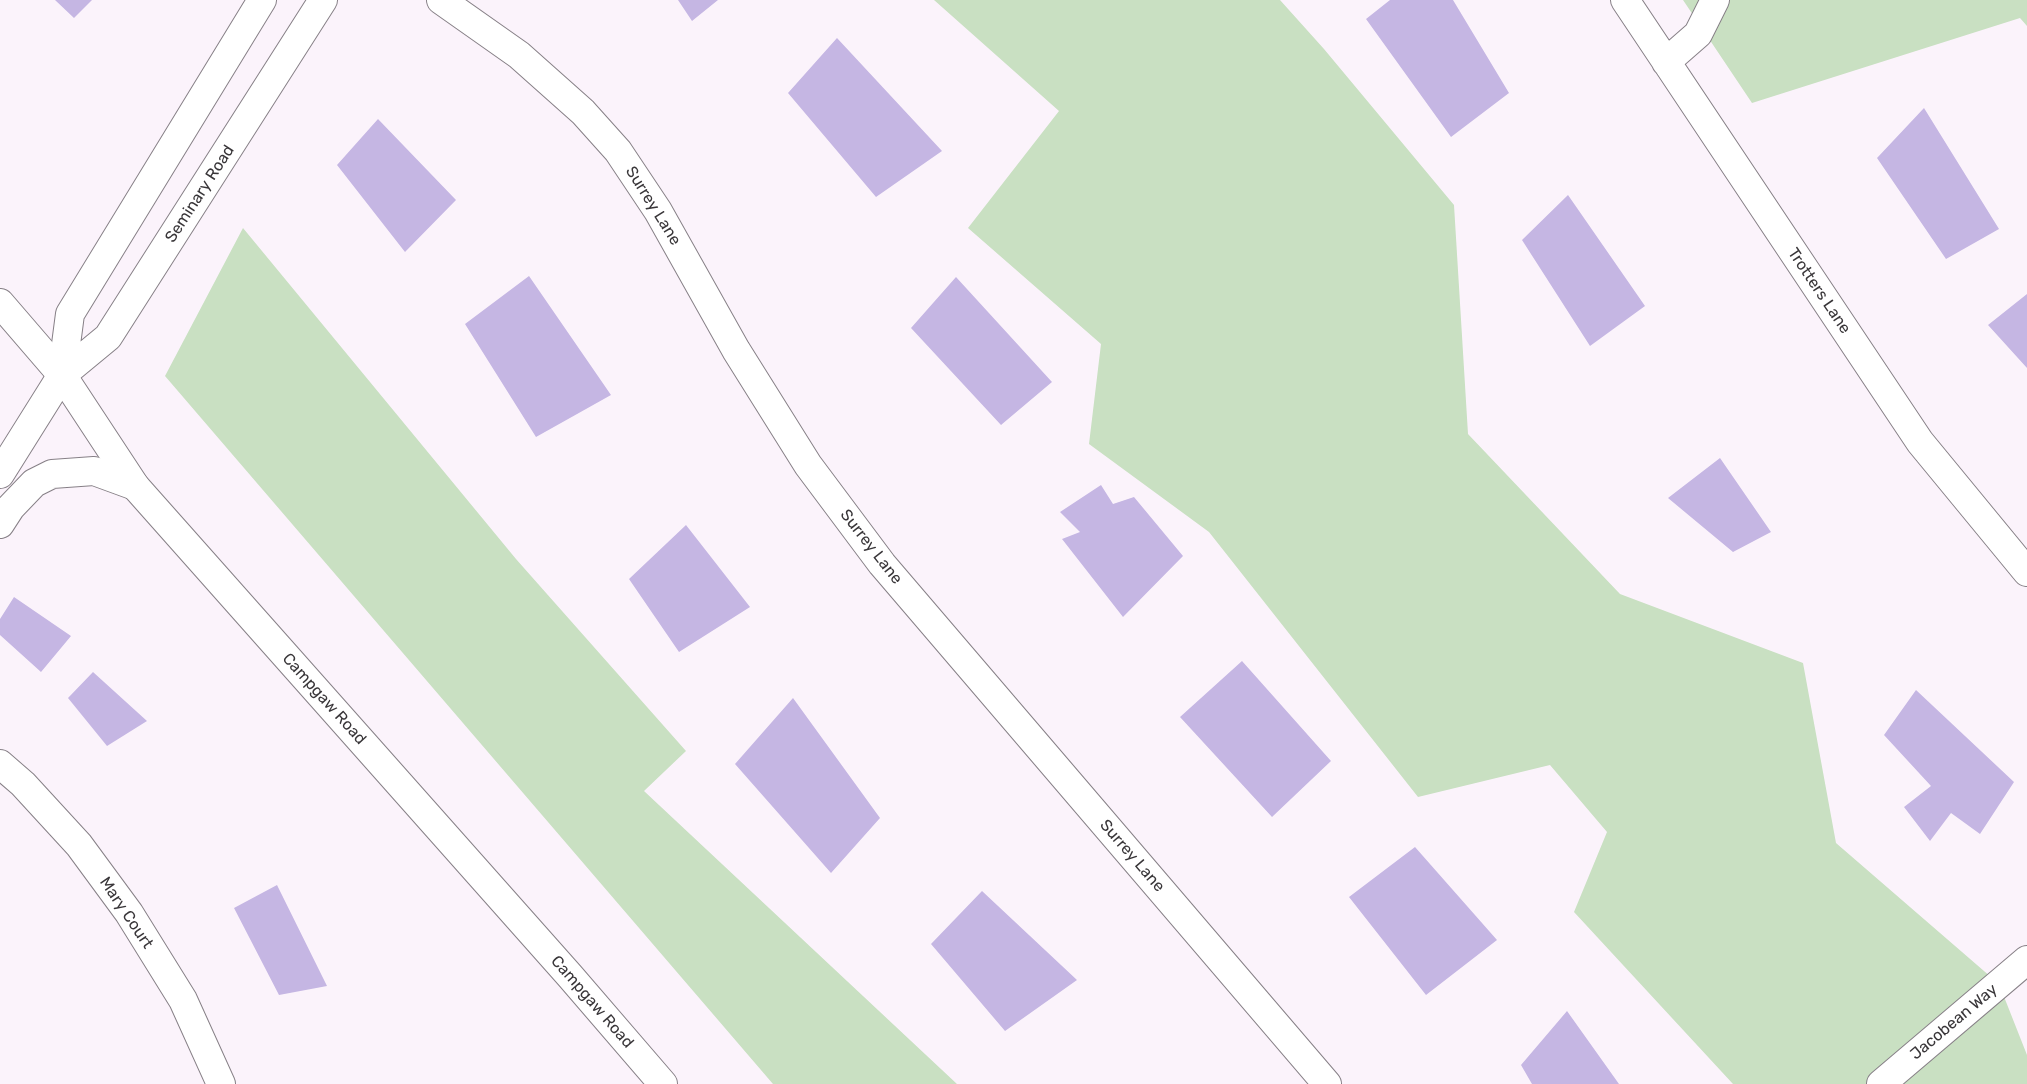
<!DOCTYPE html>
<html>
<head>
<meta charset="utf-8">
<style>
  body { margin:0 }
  canvas { display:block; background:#fbf3fb }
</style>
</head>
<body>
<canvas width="2027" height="1084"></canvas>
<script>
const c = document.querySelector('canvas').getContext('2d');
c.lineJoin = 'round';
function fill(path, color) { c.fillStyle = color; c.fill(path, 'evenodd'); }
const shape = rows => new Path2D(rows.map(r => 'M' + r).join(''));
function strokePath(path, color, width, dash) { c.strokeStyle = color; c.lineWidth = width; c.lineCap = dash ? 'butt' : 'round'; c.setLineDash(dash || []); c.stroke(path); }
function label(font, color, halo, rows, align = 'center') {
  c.font = font + ' Rubik,sans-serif'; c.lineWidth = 4.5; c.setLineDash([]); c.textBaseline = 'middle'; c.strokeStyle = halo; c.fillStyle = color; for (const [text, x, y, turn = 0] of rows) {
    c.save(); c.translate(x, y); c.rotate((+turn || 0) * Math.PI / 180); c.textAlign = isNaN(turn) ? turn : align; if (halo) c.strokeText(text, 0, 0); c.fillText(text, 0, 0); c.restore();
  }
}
const green = shape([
  [934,0,1280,0,1324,49,1454,205,1468,434,1620,594,1803,663,1836,843,1999,984,2027,1055,2027,1084,1733,1084,1574,912,1607,832,1550,765,1418,797,1209,532,1089,444,1101,344,968,228,1059,111],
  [1683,0,2027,0,2027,26,2020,18,1752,103],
  [243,228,516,559,686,751,644,791,957,1084,773,1084,165,376]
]);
const building = shape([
  [55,0,92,0,74,18],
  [678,0,718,0,692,21],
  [1390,0,1453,0,1509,93,1451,137,1366,19],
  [837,38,942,151,876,197,788,93],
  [1924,108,1999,229,1946,259,1877,158],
  [378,119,456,200,405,252,337,165],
  [1568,195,1645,306,1590,346,1522,240],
  [529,276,611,395,536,437,465,324],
  [956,277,1052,382,1001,425,911,328],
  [2027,294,2027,368,1988,325],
  [1720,458,1771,532,1733,552,1668,498],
  [1101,485,1113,504,1134,497,1183,556,1123,617,1062,539,1080,532,1060,512],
  [686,525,750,607,679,652,629,579],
  [14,597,71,636,41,672,0,635,0,619],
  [1242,661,1331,761,1272,817,1180,717],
  [93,672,147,721,107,746,68,698],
  [1916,690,2014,782,1980,834,1951,813,1930,841,1904,807,1931,786,1884,735],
  [793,698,880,818,831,873,735,764],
  [1415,847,1497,940,1426,995,1349,897],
  [277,885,327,986,279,995,234,908],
  [982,891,1077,980,1005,1031,931,944],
  [1567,1011,1619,1084,1532,1084,1521,1065]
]);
const minor = shape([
  [441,0,519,55,583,112,618,151,658,211,736,350,808,465,882,564,1327,1084],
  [1625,0,1920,442,2027,572],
  [1666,62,1698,34,1715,0],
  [62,375,70,314,262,0],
  [0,474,62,375,108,337,323,0],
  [0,524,11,507,34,483,52,474,94,471,135,486],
  [0,764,23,784,79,845,129,913,183,1000,221,1084],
  [1881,1084,2027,960]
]);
const major = shape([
  [0,303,62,375,135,486,570,976,663,1084]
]);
const streetNames = [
  ["Seminary Road",200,194,-57],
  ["Surrey Lane",653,206,58],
  ["Trotters Lane",1819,291,56],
  ["Surrey Lane",871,547,52],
  ["Campgaw Road",324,699,48],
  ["Surrey Lane",1132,856,49],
  ["Mary Court",126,913,56],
  ["Campgaw Road",592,1002,49],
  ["Jacobean Way",1954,1022,-40]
];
fill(green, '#c9e0c2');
fill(building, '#c5b6e3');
strokePath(minor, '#878087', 30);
strokePath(major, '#878087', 30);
strokePath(minor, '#fff', 28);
strokePath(major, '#fff', 28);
label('16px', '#393639', '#fff', streetNames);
</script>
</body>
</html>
